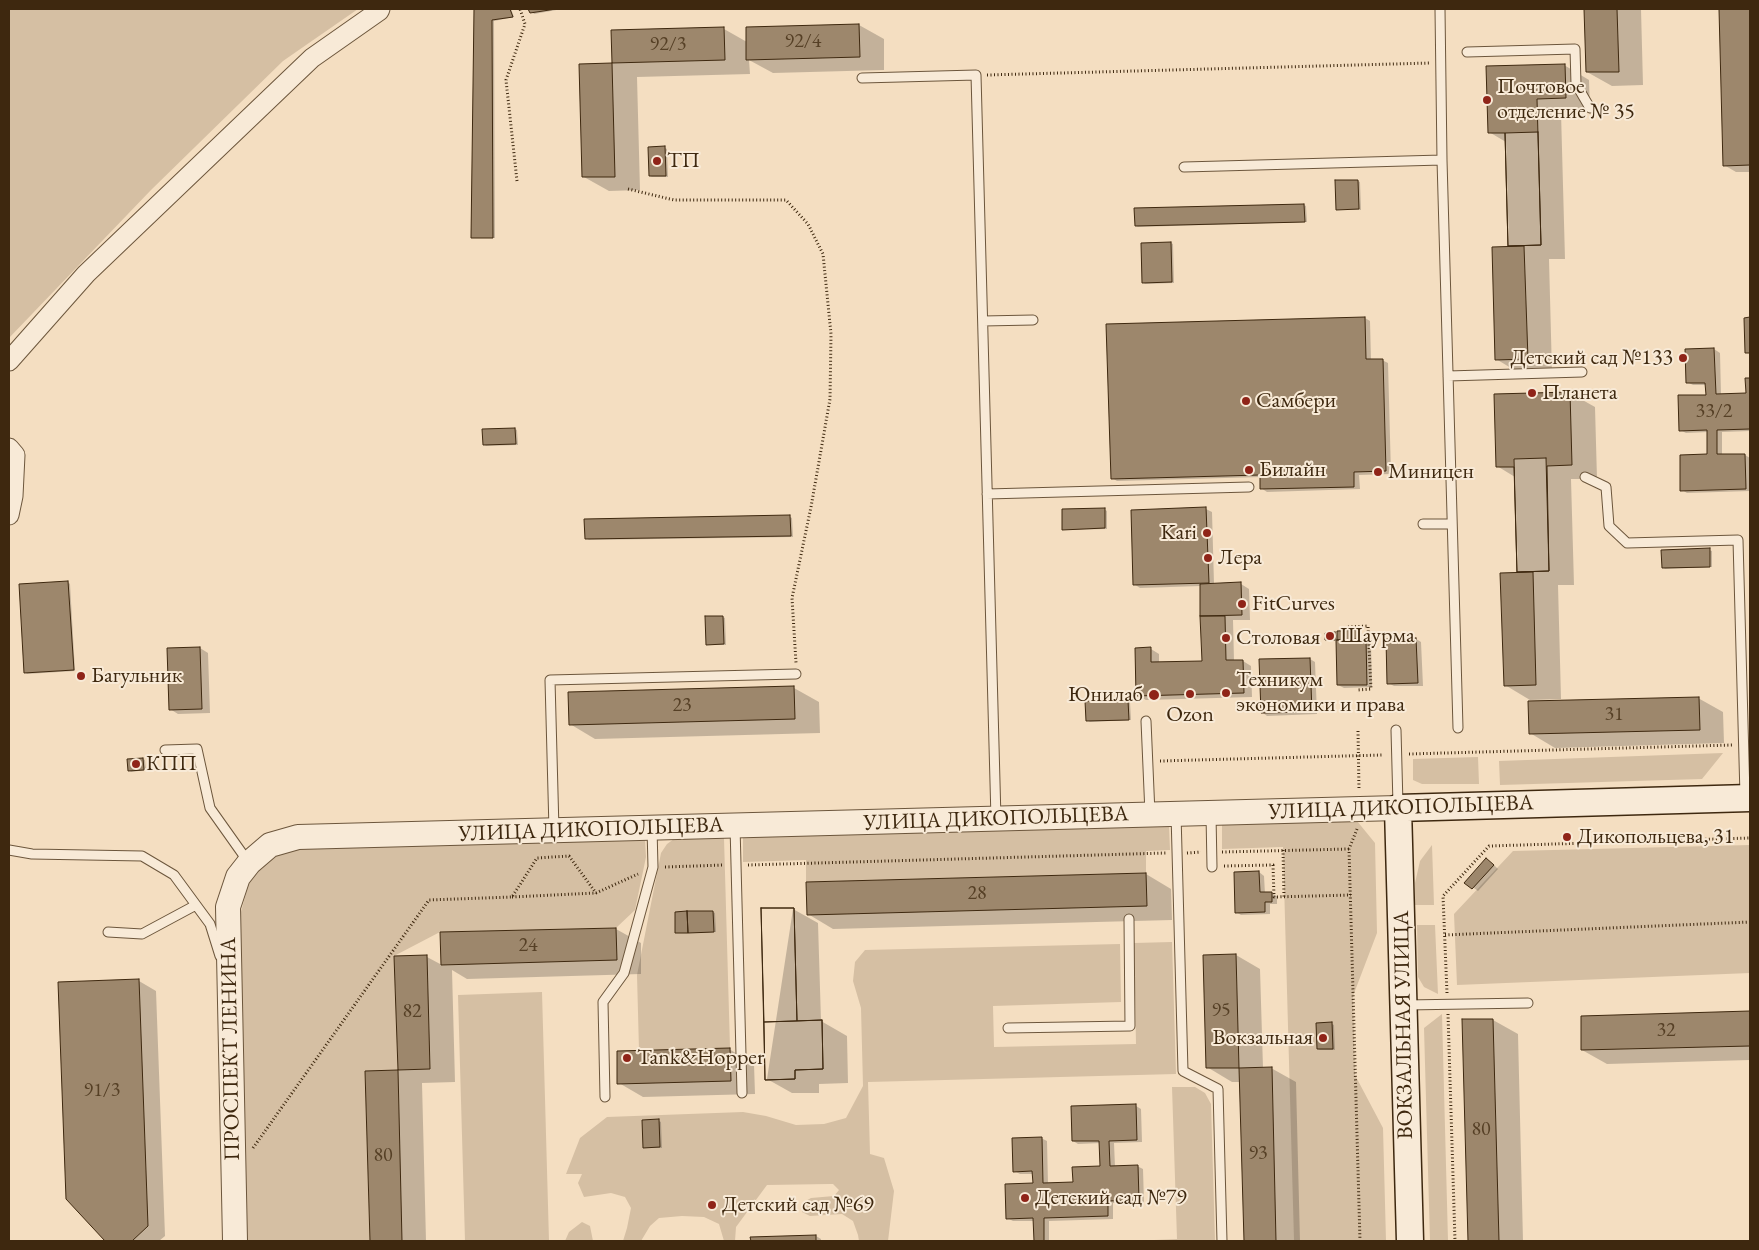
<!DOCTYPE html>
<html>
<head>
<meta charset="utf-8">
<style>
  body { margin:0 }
  #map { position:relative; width:1759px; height:1250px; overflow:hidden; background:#f4dec1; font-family:"EB Garamond",serif }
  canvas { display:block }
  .frame { position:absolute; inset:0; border:10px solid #3e280f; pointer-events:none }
</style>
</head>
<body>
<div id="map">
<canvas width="1759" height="1250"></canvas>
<div class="frame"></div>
</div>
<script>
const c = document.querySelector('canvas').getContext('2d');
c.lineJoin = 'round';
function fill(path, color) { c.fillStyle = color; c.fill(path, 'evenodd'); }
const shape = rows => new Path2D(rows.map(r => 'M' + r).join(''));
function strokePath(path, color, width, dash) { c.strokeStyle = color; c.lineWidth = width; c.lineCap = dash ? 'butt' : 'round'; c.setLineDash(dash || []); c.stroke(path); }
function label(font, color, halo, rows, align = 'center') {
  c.font = font + ' "EB Garamond",serif'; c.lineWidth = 4; c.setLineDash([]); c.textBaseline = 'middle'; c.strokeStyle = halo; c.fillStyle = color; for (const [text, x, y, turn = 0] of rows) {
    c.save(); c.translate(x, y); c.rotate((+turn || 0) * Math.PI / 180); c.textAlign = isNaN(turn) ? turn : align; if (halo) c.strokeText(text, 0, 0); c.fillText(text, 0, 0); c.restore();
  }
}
const green = shape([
  [9,9,358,9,283,61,151,190,9,338],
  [1723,753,1702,779,1500,785,1499,761],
  [1478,757,1479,784,1422,784,1413,780,1413,759],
  [1357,821,1375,843,1377,933,1353,996,1355,1075,1383,1128,1386,1241,1294,1241,1283,847,1222,849,1222,824],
  [1169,826,1170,850,1146,851,1146,873,806,882,806,860,743,862,743,837],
  [724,838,730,1048,639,1050,637,975,661,853,667,844,674,839],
  [645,840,646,857,635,910,616,928,440,932,394,956,398,1070,365,1071,370,1241,243,1241,236,945,241,912,249,882,257,871,276,856,299,849],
  [1432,845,1434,905,1415,905,1415,883,1420,861],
  [1750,845,1750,973,1457,985,1454,914,1513,851],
  [1417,925,1435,925,1438,994,1424,987,1418,977],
  [1172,942,1176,1074,868,1082,870,1154,884,1158,894,1191,888,1241,859,1241,858,1235,853,1221,842,1214,810,1216,802,1212,802,1203,811,1198,834,1196,839,1190,833,1184,830,1184,767,1185,736,1227,735,1241,724,1241,719,1224,704,1217,682,1216,659,1218,650,1226,641,1241,623,1241,627,1228,631,1208,625,1197,611,1193,584,1197,578,1183,582,1174,566,1174,580,1138,607,1117,743,1112,766,1116,796,1125,824,1124,846,1118,863,1086,861,1008,853,981,855,962,865,950,1120,944,1121,1002,993,1006,994,1047,1136,1044,1134,943],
  [542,992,549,1241,465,1241,458,995],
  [1442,1014,1448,1241,1430,1241,1424,1028],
  [1172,1087,1195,1087,1205,1093,1211,1104,1215,1241,1132,1241,1177,1239],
  [582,1222,590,1226,593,1241,565,1241,569,1232]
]);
const shadow = shape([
  [475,9,511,9,514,17,494,21,495,238,472,237],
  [530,9,562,9,534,14],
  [1586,9,1641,9,1643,85,1612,86,1587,72],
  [1720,9,1750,9,1750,172,1736,172,1724,165],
  [859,25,884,39,884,70,773,73,749,60,750,74,637,77,640,190,609,191,584,177,581,65,613,64,612,32,724,29,747,42],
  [1564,65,1589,80,1590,112,1561,112,1565,259,1549,259,1552,373,1521,374,1496,359,1509,247,1506,142,1489,132],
  [665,148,667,149,668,177,652,177,650,176],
  [1358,181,1360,182,1361,210,1337,209],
  [1304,205,1306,206,1307,222,1138,227,1136,226,1136,209],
  [1171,243,1173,244,1174,283,1145,284,1143,282],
  [1365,318,1370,321,1371,360,1382,360,1388,363,1391,474,1359,475,1360,489,1267,492,1261,488,1261,477,1117,481,1112,478],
  [1714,349,1720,353,1721,395,1747,395,1747,379,1750,379,1750,431,1722,432,1722,455,1745,455,1750,458,1750,491,1687,493,1682,490,1709,456,1708,432,1686,433,1680,430,1707,396,1707,385,1693,385,1687,382,1687,350],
  [1570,393,1595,407,1597,479,1571,479,1574,585,1558,585,1561,699,1530,700,1505,685,1518,573,1515,477,1497,466],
  [515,429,517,430,518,445,486,446,484,444,483,430],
  [1104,509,1107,511,1107,529,1066,530,1064,529],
  [1206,509,1212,512,1214,584,1241,584,1249,589,1250,620,1233,620,1234,661,1243,661,1251,666,1252,697,1146,700,1137,695,1151,649,1159,654,1159,663,1203,662,1201,586,1140,588,1134,584,1132,511],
  [790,517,792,518,793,537,589,540,586,538],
  [1709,550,1712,551,1712,567,1665,569,1663,567],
  [68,582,70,584,75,671,27,674,25,672,20,585],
  [723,617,725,618,726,645,710,645,707,644],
  [1359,631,1362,633,1362,641,1366,640,1371,644,1372,687,1344,688,1338,685,1337,641,1327,640,1334,634,1338,636],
  [1416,639,1421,642,1423,686,1394,686,1388,683],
  [200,648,208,653,210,713,178,714,170,709],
  [1310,659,1315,662,1317,714,1267,716,1262,712,1261,661],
  [794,688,819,702,820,733,595,739,570,724],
  [1698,698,1723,712,1724,743,1555,748,1530,733],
  [1128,701,1130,702,1131,720,1090,722,1087,720,1087,702],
  [143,759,145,760,146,770,131,772,129,770],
  [1492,863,1498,869,1478,891,1466,882],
  [1259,872,1264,876,1265,894,1271,893,1277,896,1277,904,1270,904,1270,914,1241,915,1236,912],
  [1146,874,1171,889,1172,920,833,929,808,914],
  [793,909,818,923,821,1021,847,1036,848,1083,819,1084,819,1093,792,1093,767,1079],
  [713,912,715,913,716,932,678,933,676,932],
  [616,929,641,943,641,974,467,979,452,970,455,1082,422,1083,426,1241,371,1241,366,1072,399,1071,396,957,427,957,442,965,441,934],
  [1236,955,1260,969,1263,1068,1271,1068,1296,1082,1300,1241,1245,1241,1240,1082,1232,1082,1207,1067],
  [139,981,156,991,165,1236,159,1241,107,1241,67,1198],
  [1750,1013,1750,1060,1607,1064,1582,1050,1582,1017],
  [1493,1020,1518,1034,1523,1241,1469,1241,1463,1021],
  [1332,1024,1334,1025,1335,1050,1320,1050,1318,1049],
  [729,1049,754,1064,755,1094,643,1097,619,1083],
  [1136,1106,1141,1109,1142,1142,1114,1143,1115,1167,1137,1166,1143,1169,1144,1203,1113,1203,1113,1219,1049,1221,1049,1241,1035,1241,1035,1221,1013,1221,1007,1218,1034,1184,1034,1174,1020,1174,1014,1171,1041,1138,1047,1141,1048,1184,1074,1183,1101,1167,1101,1143,1078,1144,1073,1141],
  [659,1121,661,1122,662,1148,647,1148,645,1147],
  [816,1236,821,1239,821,1241,752,1241,752,1238]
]);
const building = shape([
  [474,9,510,9,513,17,492,20,493,238,471,238,474,9],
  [528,9,556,9,530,13,528,9],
  [1584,9,1617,9,1619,72,1586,72,1584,9],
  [1719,9,1750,9,1750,165,1723,166,1719,9],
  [859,24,860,57,746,60,746,27,859,24],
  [724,27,725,60,612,63,611,30,724,27],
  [612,63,615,177,582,177,579,64,612,63],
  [1565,64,1566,98,1537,99,1541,245,1508,246,1505,133,1488,133,1486,66,1565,64],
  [1538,132,1541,245,1508,246,1505,133,1538,132],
  [665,146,666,176,649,176,648,147,665,146],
  [1335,180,1358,180,1359,209,1336,210,1335,180],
  [1304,204,1305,222,1135,226,1134,208,1304,204],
  [1171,242,1172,282,1142,283,1141,243,1171,242],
  [1524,246,1528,359,1495,360,1492,247,1524,246],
  [1365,317,1366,359,1383,359,1386,471,1354,472,1354,487,1260,489,1260,475,1111,479,1106,324,1365,317],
  [1750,317,1750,353,1745,353,1744,318,1750,317],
  [1714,348,1716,394,1746,393,1745,378,1750,378,1750,429,1717,430,1717,454,1745,454,1746,489,1680,491,1680,455,1707,454,1707,430,1679,431,1678,395,1706,395,1705,383,1686,383,1685,349,1714,348],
  [1570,392,1572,465,1547,466,1549,571,1517,572,1514,467,1496,467,1494,394,1570,392],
  [515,428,516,444,483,445,482,429,515,428],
  [1546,458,1549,571,1517,572,1514,459,1546,458],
  [1206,507,1209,583,1133,585,1131,510,1206,507],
  [1105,508,1105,528,1062,530,1062,509,1105,508],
  [790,515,791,536,585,539,584,519,790,515],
  [1710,548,1710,567,1662,568,1661,550,1710,548],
  [1533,572,1536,685,1504,686,1500,573,1533,572],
  [68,581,74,670,24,673,19,584,68,581],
  [1241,582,1242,615,1200,616,1200,584,1241,582],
  [705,616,723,616,724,644,706,645,705,616],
  [1200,616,1225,616,1226,660,1243,660,1244,693,1136,696,1135,648,1151,647,1151,662,1202,661,1200,616],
  [1360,630,1360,639,1337,640,1337,631,1360,630],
  [1335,632,1335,640,1325,640,1325,633,1335,632],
  [1416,638,1418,683,1387,684,1386,639,1416,638],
  [1366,639,1367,685,1337,685,1336,640,1366,639],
  [200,647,202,709,169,710,167,648,200,647],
  [1310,658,1312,712,1261,713,1259,659,1310,658],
  [794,686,795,719,569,725,568,692,794,686],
  [1699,697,1700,730,1529,734,1528,701,1699,697],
  [1128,700,1129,720,1086,721,1085,701,1128,700],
  [143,758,144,770,128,771,127,759,143,758],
  [1486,858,1494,865,1472,889,1464,883,1486,858],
  [1259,871,1260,892,1272,892,1272,902,1265,902,1265,912,1235,913,1234,872,1259,871],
  [1146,873,1147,906,807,915,806,882,1146,873],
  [761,908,794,908,797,1021,822,1020,823,1069,795,1070,795,1079,765,1080,761,908],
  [761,908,794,908,797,1021,764,1022,761,908],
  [687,911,713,911,714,932,688,933,687,911],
  [687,911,688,933,675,933,675,912,687,911],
  [616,928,617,960,441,965,440,932,616,928],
  [1236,954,1239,1068,1206,1068,1203,955,1236,954],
  [427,955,430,1069,398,1070,394,956,427,955],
  [139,979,148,1226,132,1241,105,1241,66,1199,58,982,139,979],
  [1750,1011,1750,1046,1581,1050,1581,1016,1750,1011],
  [1462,1019,1493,1019,1499,1241,1468,1241,1462,1019],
  [822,1020,823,1069,795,1070,795,1079,765,1080,764,1022,822,1020],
  [1332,1022,1333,1049,1317,1049,1316,1023,1332,1022],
  [730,1048,731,1081,617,1084,617,1051,730,1048],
  [1272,1067,1276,1241,1244,1241,1239,1068,1272,1067],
  [398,1070,402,1241,370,1241,365,1071,398,1070],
  [1136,1104,1137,1140,1109,1141,1110,1166,1138,1165,1139,1200,1108,1201,1108,1216,1044,1218,1044,1241,1034,1241,1033,1218,1006,1219,1005,1184,1033,1183,1032,1171,1013,1172,1012,1138,1042,1137,1043,1183,1073,1182,1072,1167,1100,1166,1099,1141,1072,1141,1071,1106,1136,1104],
  [659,1119,660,1147,643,1148,642,1120,659,1119],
  [816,1235,816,1241,751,1241,750,1237,816,1235]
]);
const path = shape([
  [987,75,1430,63],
  [517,181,506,80,525,24,520,9],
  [628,189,674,200,786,200,808,224,823,254,831,334,830,399,811,507,792,598,796,663],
  [1348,627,1368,626,1371,689,1357,690],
  [1358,731,1359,790],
  [1409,754,1732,745],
  [1160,761,1382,755],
  [1357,829,1349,849,1360,1241],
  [1283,850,1284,897],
  [1222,852,1349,849],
  [1187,853,1201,852],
  [748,865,1166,853],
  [1224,866,1273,865,1274,897,1351,895],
  [665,867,724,865],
  [512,897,596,893,638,874],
  [1445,935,1750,922],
  [1447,993,1443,896,1489,846,1750,838],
  [1448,1014,1455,1241],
  [253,1148,429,900,512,897,537,858,569,856,596,893]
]);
const service = shape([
  [1440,9,1442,160,1458,728],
  [1467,52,1575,49,1576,84,1590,108],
  [862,78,976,75,996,819],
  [1184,167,1442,160],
  [983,321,1033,320],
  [1448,376,1582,372],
  [1585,477,1606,487,1609,526,1627,543,1738,540,1745,796],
  [987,494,1249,487],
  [1423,524,1452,524],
  [1146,721,1150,814],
  [1396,730,1398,805],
  [165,750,197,749,210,808,249,863],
  [1176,814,1183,1071,1218,1089,1222,1241],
  [1211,815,1212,867],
  [735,826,742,1093],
  [554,830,550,680,796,674],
  [9,850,32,854,142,856,174,875,210,924,220,956],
  [108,932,142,934,196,905],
  [1406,1005,1528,1003],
  [1008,1028,1130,1026,1129,919],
  [605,1097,603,1002,624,973,653,867,652,828]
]);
const minor = shape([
  [9,361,86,274,312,58,379,11,380,9],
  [9,448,15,455,13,496,9,515]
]);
const tertiary = shape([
  [235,1241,228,907,238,877,249,863,270,845,298,837,1398,808]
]);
const secondary = shape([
  [1410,1241,1398,808,1750,798]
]);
const markers = [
  [1487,100,5,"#8f2418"],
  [657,161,5,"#8f2418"],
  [1683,358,5,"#8f2418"],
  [1532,393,5,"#8f2418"],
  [1246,401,5,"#8f2418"],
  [1249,470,5,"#8f2418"],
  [1378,472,5,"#8f2418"],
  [1207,533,5,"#8f2418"],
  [1208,558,5,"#8f2418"],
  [1242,604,5,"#8f2418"],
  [1330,636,5,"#8f2418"],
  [1226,638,5,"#8f2418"],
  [81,676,5,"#8f2418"],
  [1226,693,5,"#8f2418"],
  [1190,694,5,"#8f2418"],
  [1154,695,6,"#8f2418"],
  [136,764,5,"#8f2418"],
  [1567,837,5,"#8f2418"],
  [1323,1038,5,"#8f2418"],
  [627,1058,5,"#8f2418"],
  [1025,1198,5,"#8f2418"],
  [712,1205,5,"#8f2418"]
];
const numberNames = [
  ["92/4",803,42],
  ["92/3",668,45],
  ["33/2",1714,412],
  ["23",682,706],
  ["31",1614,715],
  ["28",977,894],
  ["24",528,946],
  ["95",1221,1011],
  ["82",412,1012],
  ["32",1666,1031],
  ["91/3",102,1091],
  ["80",1481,1130],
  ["93",1258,1154],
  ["80",383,1156]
];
const poiNames = [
  ["Почтовое",1497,87],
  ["отделение № 35",1497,112],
  ["ТП",667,161],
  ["Детский сад №133",1673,358,"right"],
  ["Планета",1542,393],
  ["Самбери",1256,401],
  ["Билайн",1259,470],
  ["Миницен",1388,472],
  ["Kari",1197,533,"right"],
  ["Лера",1218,558],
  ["FitCurves",1252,604],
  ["Шаурма",1340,636],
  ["Столовая",1236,638],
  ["Багульник",91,676],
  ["Техникум",1236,680],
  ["экономики и права",1236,705],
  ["Юнилаб",1143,695,"right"],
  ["Ozon",1190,715,"center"],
  ["КПП",146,764],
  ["Дикопольцева, 31",1577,837],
  ["Вокзальная",1313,1038,"right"],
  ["Tank&Hopper",637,1058],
  ["Детский сад №79",1035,1198],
  ["Детский сад №69",722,1205]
];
const streetNames = [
  ["УЛИЦА ДИКОПОЛЬЦЕВА",1401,808,-2],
  ["УЛИЦА ДИКОПОЛЬЦЕВА",996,819,-2],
  ["УЛИЦА ДИКОПОЛЬЦЕВА",591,830,-2],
  ["ВОКЗАЛЬНАЯ УЛИЦА",1404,1025,-91],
  ["ПРОСПЕКТ ЛЕНИНА",231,1049,-91]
];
fill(green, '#d5bfa3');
fill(shadow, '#0003');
fill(building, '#9d876c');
strokePath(building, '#3e280f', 1);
strokePath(service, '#6c563c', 11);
strokePath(minor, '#6c563c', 21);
strokePath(tertiary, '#6c563c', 26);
strokePath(secondary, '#3e280f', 29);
strokePath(path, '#3e280f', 3, [1, 2.5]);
strokePath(service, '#f8ead7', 9);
strokePath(minor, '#f8ead7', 19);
strokePath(tertiary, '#f8ead7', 24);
strokePath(secondary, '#f8ead7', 26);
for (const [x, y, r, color] of markers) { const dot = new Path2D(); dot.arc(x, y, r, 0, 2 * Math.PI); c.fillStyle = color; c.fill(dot); strokePath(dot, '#f8ead7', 2); }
label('20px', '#564026', null, numberNames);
label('22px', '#3e280f', '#f8ead7', poiNames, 'left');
label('22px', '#3e280f', '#f8ead7', streetNames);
</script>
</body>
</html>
